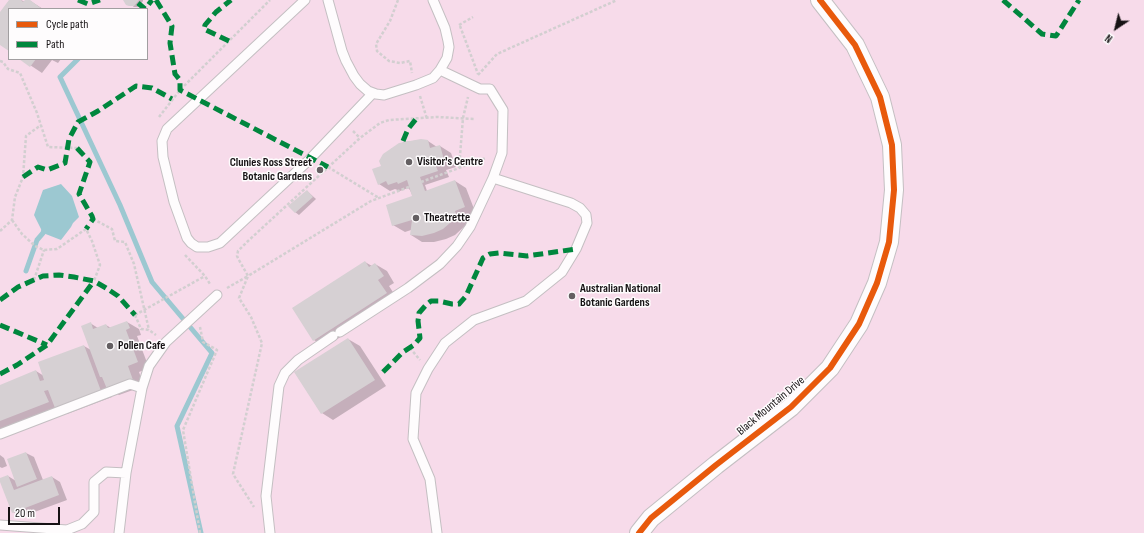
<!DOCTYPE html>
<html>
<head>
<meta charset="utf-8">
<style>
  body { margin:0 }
  #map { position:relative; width:1144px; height:533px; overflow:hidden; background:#f6eef2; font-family:"Sofia Sans Condensed",sans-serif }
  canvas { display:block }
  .legend { position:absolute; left:8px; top:8px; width:140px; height:52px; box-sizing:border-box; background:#fefcfd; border:1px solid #a19ea0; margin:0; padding:5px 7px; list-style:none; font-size:12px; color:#161214 }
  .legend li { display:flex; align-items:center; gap:8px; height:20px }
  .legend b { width:20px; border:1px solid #a19ea0 }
  .north { position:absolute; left:1096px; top:8px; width:40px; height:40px; -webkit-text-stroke:3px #fefcfd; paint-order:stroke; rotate:215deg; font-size:11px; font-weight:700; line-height:16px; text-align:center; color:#161214 }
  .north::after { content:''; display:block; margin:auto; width:14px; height:18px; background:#161214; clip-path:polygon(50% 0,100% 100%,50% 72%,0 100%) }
  .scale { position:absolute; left:8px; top:507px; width:52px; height:18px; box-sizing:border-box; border:2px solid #161214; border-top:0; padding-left:5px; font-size:12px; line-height:14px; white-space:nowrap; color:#161214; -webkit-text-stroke:3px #fefcfd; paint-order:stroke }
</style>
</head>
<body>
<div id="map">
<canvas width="1144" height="533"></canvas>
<ul class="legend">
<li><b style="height:5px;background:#e8590c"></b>Cycle path</li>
<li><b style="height:5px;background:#00873e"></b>Path</li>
</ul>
<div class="north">N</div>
<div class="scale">20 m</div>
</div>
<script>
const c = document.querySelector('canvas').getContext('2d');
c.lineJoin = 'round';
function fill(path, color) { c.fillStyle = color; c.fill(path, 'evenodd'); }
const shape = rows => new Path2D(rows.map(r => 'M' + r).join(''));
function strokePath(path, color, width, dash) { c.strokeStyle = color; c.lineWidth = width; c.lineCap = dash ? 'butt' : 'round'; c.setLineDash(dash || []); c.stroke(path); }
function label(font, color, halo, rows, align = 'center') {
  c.font = font + ' "Sofia Sans Condensed",sans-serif'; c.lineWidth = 3; c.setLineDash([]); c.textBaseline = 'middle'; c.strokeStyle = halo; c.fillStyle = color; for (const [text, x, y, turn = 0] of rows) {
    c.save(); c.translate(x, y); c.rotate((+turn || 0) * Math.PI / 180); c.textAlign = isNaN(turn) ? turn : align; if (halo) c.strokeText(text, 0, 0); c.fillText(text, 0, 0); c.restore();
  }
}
const green = shape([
  [0,0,1144,0,1144,533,0,533],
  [9,9,147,9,147,59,9,59]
]);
const water = shape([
  [61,184,72,196,79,217,73,223,71,227,61,240,43,233,34,215,43,190]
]);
const shadow = shape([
  [10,0,21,0,25,2,26,0,29,0,43,9,9,9,9,50,0,44,0,14],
  [125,0,143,0,143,1,141,4,138,7,134,7],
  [21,59,61,59,58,63,52,60,42,73],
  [421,140,428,141,437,147,440,146,451,153,456,167,446,170,449,177,425,185,427,191,455,181,466,188,476,214,466,217,468,223,455,235,446,239,434,242,422,242,411,235,411,230,405,232,393,225,413,197,410,190,408,188,400,191,395,189,390,191,379,184,382,167,391,149,404,142],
  [307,191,316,199,299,215,295,212],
  [365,262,372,266,375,264,387,271,394,283,389,286,398,300,325,347,314,340],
  [127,322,139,329,141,335,137,336,149,368,139,372,144,386,119,395,109,390,112,397,67,414,59,409,0,432,0,386,36,371,44,376,84,346,91,350,90,323,98,328,106,325,111,328],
  [348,339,360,346,386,386,333,420,322,413],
  [26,453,34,457,43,480,52,477,60,482,67,500,21,517,13,512,8,476,16,481],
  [0,455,4,458,7,466,2,468,0,467]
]);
const stream = shape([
  [78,59,60,77,120,205,152,282,212,353,177,426,201,533],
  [26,271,37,240,43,233,45,226]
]);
const building = shape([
  [9,0,21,0,23,2,25,0,30,0,42,9,9,9,9,51,0,45,0,12],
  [123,0,139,0,134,6,129,6,126,5],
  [19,59,36,59,30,67],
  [421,139,428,140,430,148,440,145,444,160,435,164,438,171,420,177,425,191,455,180,465,207,455,211,457,217,443,229,434,233,422,236,410,235,412,220,392,226,386,205,412,196,407,180,398,184,397,182,388,185,386,181,378,185,372,169,381,166,379,161,383,154,399,143],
  [307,190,313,197,295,213,288,206],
  [365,261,369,267,375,263,384,276,378,280,387,293,313,341,292,308],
  [127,321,130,328,126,330,138,362,128,366,133,380,107,389,102,377,100,377,81,326,91,322,93,329,106,324,108,328],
  [348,338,375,380,321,414,294,372],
  [84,345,101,391,55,408,48,390,44,391,49,402,0,421,0,385,36,370,40,381,44,380,38,362],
  [26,452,37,479,17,487,7,459],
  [8,475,14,490,52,476,59,495,12,513,0,482,0,478]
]);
const path = shape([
  [398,0,390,21,376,44,377,51,389,61,400,63,410,61,412,73],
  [459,25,473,17],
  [460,26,478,74],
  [0,61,3,62,8,69,20,73,37,113,48,147,77,148],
  [478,75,497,54,617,0],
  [420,96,427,119],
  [159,117,180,90,270,0],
  [353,131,360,138],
  [328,167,379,198],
  [459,168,463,118,468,97],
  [421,182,486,158],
  [409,187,371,201,248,276,239,260,237,256,238,251,248,241,360,138,380,123,389,120,437,117,475,119],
  [93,219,112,229,115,241,125,242,134,264,149,330],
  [12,220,22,234,35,246,44,250,57,249,86,229,92,241,100,265,94,281],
  [0,231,12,220,15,197,23,177,26,136,41,125],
  [185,255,205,276,210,284],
  [34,280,44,250],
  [227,288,248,276,239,298,251,317,262,343,233,474,254,507],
  [135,315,141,329,149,330,156,335],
  [410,348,420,360],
  [200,533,183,430,217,350,203,342,200,327]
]);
const lane = shape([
  [305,0,167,129,162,141,163,157,174,202,187,238,191,243,197,247,208,247,220,243,309,160,373,93],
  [328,0,342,51,346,61,354,76,360,84,368,91,376,94,384,95,416,85,433,78,440,70,447,58,449,47,448,41,445,28,433,0],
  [340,332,408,288,440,264,457,246,470,227,493,178,502,153,503,110,490,89,480,89,440,70],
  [0,434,130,384,142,388],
  [0,525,67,530,82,524,94,512,94,482,106,472,126,473],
  [119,533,126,473,142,388,149,366,166,342,217,295],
  [270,533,266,496,279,386,285,373,298,360,333,336],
  [437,533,430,479,413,439,416,393,428,369,445,343,474,320,526,301,562,272,576,249,587,223,586,215,580,208,571,203,493,178]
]);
const street = shape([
  [639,533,651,518,716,465,791,407,830,368,859,324,877,283,889,242,894,190,892,145,880,97,855,45,820,0]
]);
const pathBridge = shape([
  [135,315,205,276]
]);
const quiet = shape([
  [78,0,88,4,100,0],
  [156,0,172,26,170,43,175,74,180,80,180,90,328,167],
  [1003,0,1042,34,1056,36,1079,0],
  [138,3,145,9,152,0],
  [229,41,204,29,205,25,216,12,231,0],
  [403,141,408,129,416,119],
  [77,148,90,162,79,194,92,216,93,219,86,229],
  [23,177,38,167,47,170,65,163,69,139,78,122,98,111,136,86,152,88,172,99],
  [0,300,18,287,43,276,59,275,74,277,94,281,106,288,118,296,135,315],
  [0,325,47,345],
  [383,372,403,352,414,345,420,338,418,321,419,313,426,305,431,301,439,301,452,304,459,304,466,296,483,258,490,254,499,253,527,256,576,249],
  [0,374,17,365,47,345,94,281]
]);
const cycleway = shape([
  [639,533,651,518,716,465,791,407,830,368,859,324,877,283,889,242,894,190,892,145,880,97,855,45,820,0]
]);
const markers = [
  [409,162,4,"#645f62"],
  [320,170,4,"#645f62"],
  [416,218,4,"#645f62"],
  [572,296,4,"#645f62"],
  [110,346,4,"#645f62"]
];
const poiNames = [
  ["Visitor's Centre",417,162],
  ["Clunies Ross Street",312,163,"right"],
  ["Botanic Gardens",312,177,"right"],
  ["Theatrette",424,218],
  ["Australian National",580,289],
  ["Botanic Gardens",580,303],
  ["Pollen Cafe",118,346]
];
const streetNames = [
  ["Black Mountain Drive",771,406,-40]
];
fill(green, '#f7dbea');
fill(water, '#9cc8d1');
fill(shadow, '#0003');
strokePath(stream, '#9cc8d1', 5);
fill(building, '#d6d0d3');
strokePath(lane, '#c4bfc2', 11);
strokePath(street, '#c4bfc2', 20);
strokePath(path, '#d2cfd0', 2.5, [3, 2]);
strokePath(lane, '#fefcfd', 9);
strokePath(street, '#fefcfd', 18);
strokePath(pathBridge, '#d2cfd0', 2.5, [3, 2]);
strokePath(quiet, '#00873e', 5, [10, 5]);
strokePath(cycleway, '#e8590c', 6);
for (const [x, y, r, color] of markers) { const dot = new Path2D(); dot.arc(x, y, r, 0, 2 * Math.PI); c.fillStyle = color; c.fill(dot); strokePath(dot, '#fefcfd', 1.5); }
label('bold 12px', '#161214', '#fefcfd', poiNames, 'left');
label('12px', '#161214', '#fefcfd', streetNames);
</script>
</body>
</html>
